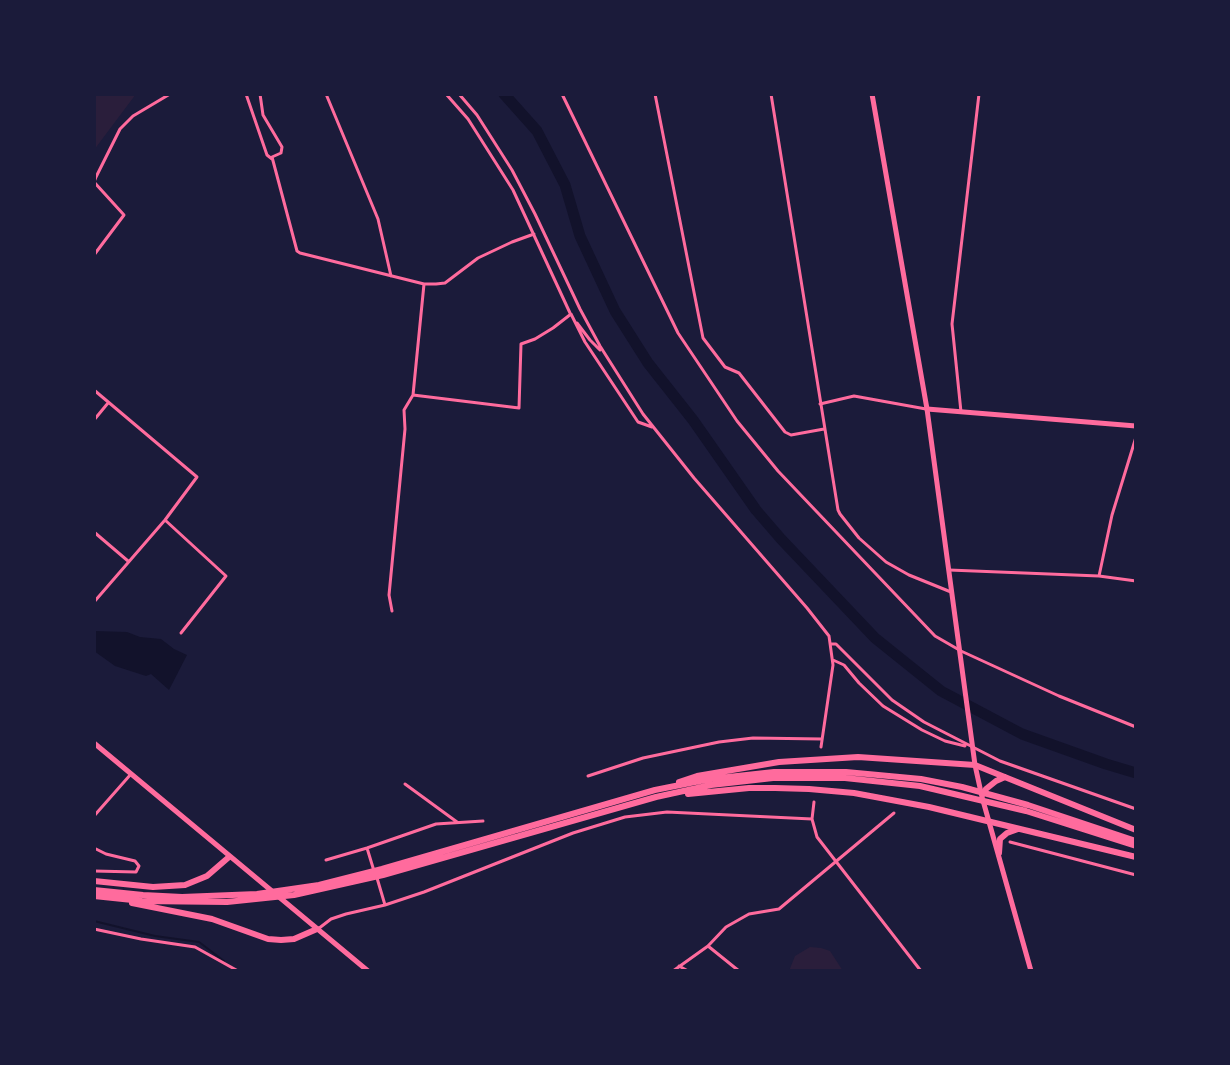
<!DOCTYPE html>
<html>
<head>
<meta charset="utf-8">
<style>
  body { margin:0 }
  #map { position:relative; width:1230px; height:1065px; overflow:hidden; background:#1b1b3a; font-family:Helvetica,sans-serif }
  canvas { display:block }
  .frame { position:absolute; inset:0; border:96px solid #1b1b3a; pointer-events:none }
</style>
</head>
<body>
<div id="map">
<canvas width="1230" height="1065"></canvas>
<div class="frame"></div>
</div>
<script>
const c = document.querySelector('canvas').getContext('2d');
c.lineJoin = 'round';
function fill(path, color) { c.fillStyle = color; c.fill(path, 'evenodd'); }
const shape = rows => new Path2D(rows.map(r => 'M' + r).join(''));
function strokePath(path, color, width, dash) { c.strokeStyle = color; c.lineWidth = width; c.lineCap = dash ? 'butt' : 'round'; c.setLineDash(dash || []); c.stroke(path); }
const green = shape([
  [94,94,136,94,94,150],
  [810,947,821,948,830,951,843,971,789,971,795,956]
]);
const water = shape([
  [94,631,127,632,140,637,161,639,174,649,187,655,169,690,151,674,146,676,115,666,94,651]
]);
const stream = shape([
  [94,921,155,936,199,942,224,961]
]);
const river = shape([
  [504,94,537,131,565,185,580,236,615,311,648,363,693,420,756,510,781,539,875,638,941,691,1022,734,1106,764,1136,773]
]);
const minor = shape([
  [246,94,267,155,272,159],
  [260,94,263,115,282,147,281,153,272,157,297,251,300,253,424,284,436,284,445,283,478,258,512,242,534,234],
  [326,94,378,219,391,276],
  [446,94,468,119,513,190,570,313],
  [459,94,477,115,512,170,535,214,580,309,600,346,643,414,694,478,807,608,829,636,833,665,821,747],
  [562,94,678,333,737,421,778,471,935,636,961,651,1059,696,1136,727],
  [655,94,703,338,725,367,739,373,785,432,791,435,824,429],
  [771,94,838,510,840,514,859,538,886,562,909,575,951,592],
  [94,255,124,215,94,182,96,177,120,129,133,116,170,94],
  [577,323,590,340,600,350],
  [94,390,197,477,165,520,94,602],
  [413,395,519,408,521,344,535,339,553,328,571,314,585,342,638,422,652,427],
  [820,404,854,396,926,409],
  [961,412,952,324,979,94],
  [94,420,108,403],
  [165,520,226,576,181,633],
  [94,532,128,561],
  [949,570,1099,576,1136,581],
  [1099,576,1112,515,1136,437],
  [392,611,389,595,405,429,404,410,413,395,424,284],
  [831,644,836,644,892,700,924,722,1000,761,1136,809],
  [833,660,844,665,859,683,883,706,922,730,945,741,965,746],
  [588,776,643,758,719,742,753,738,822,739],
  [405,784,457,822],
  [814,802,812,819,817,837,921,971],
  [94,816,131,774],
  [1010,842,1136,875],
  [94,848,106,854,135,861,139,866,136,872,94,871],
  [367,848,374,871],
  [326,860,367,848,436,824,483,821],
  [377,878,385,905],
  [94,929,141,939,195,947,238,971],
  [318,929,331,919,346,914,385,905,424,892,573,833,625,817,667,812,812,819],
  [708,946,739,971],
  [679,966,688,971],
  [673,971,708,946,726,927,749,914,779,909,894,813]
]);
const secondary = shape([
  [927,409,1136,426],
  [94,743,368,971]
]);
const primary = shape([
  [872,94,927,409,975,765,982,797,1031,971]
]);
const motorway = shape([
  [679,782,697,776,779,762,858,757,975,765,1136,830],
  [688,794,749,788,775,788,809,789,854,793,929,807,1136,857],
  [983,794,986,789,996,781,1005,777],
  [999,853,1000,839,1007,833,1018,829],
  [94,881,153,887,185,885,207,876,229,857],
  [94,890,143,895,182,897,257,894,319,885,382,869,655,790,710,779,774,772,846,772,921,779,962,787,1028,805,1136,841],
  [94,896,142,901,227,902,294,895,383,875,656,797,711,785,773,778,845,778,920,786,1026,811,1136,846],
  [132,903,212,919,268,939,281,940,294,939,317,929]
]);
fill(green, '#2a1e3b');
fill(water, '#12122b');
strokePath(stream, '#12122b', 2);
strokePath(river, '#12122b', 11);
strokePath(minor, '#ff6b9d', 3);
strokePath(secondary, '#ff6b9d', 5);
strokePath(primary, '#ff6b9d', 5);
strokePath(motorway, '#ff6b9d', 6);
</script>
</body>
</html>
